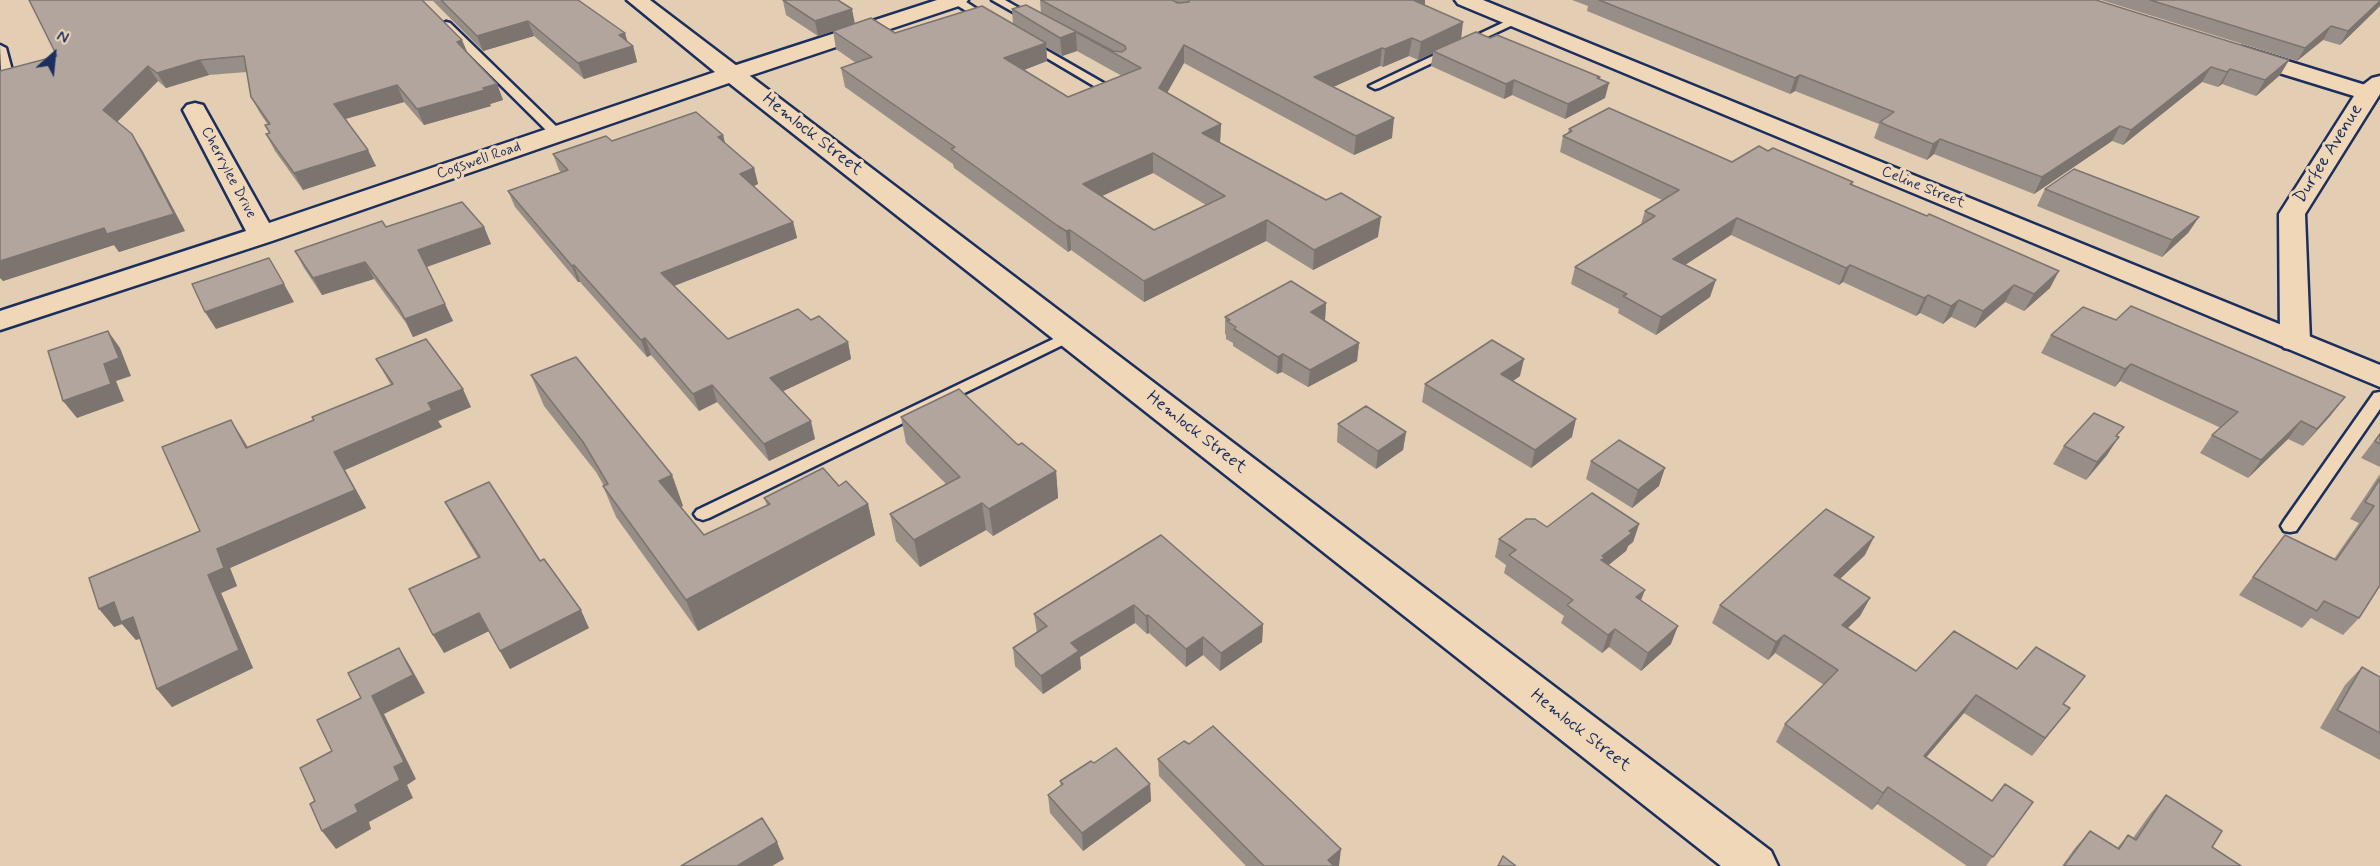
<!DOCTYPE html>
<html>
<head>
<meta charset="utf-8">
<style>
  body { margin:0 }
  #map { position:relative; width:2380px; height:866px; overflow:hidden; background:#e3cdb3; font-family:Mynerve,sans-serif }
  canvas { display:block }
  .north { position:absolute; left:24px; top:24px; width:60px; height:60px; -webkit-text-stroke:4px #f0d7b8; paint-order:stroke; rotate:27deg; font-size:16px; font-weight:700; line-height:24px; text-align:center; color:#1b2f5e }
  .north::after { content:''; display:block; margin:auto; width:21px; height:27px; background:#1b2f5e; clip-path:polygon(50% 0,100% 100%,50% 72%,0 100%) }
</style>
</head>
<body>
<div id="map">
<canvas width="2380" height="866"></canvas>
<div class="north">N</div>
</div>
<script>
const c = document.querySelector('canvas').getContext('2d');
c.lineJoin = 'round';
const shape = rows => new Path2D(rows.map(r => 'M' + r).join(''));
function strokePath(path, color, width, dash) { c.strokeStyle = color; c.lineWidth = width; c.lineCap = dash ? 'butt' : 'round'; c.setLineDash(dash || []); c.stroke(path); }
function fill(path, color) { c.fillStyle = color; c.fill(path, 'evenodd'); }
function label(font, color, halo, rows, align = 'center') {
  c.font = font + ' Mynerve,sans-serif'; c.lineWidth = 6; c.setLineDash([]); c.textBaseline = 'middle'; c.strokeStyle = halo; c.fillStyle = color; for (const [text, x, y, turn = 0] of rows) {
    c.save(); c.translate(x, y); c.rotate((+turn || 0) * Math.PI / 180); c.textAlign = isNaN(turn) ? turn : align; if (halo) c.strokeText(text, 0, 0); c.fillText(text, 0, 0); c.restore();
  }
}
const service = shape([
  [952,0,963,0,994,20,989,23,985,22,953,3,952,0],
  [992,0,1005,0,1038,19,1033,22,1029,21,992,0],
  [1515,17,1520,20,1519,22,1379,88,1375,89,1369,86,1515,17],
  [446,22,450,23,561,131,563,134,561,137,553,137,442,27,441,25,446,22],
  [1027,39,1107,85,1109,87,1107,89,1099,89,1023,44,1021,42,1027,39],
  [0,45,6,48,13,74,11,76,7,77,1,74,0,45],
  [1070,331,1075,333,1078,336,1075,339,709,518,703,520,697,518,694,514,697,510,1070,331],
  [2380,392,2380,409,2296,531,2290,532,2284,531,2281,526,2284,521,2374,393,2380,392]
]);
const minor = shape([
  [627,0,650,0,1771,851,1778,866,1721,866,729,83,272,241,0,330,0,311,246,231,183,110,187,105,195,103,203,105,269,223,715,72,627,0],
  [1455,0,1483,0,2380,365,2380,387,1458,4,1455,0],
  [2242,47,2375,88,2379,93,2375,98,2367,100,2234,59,2231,54,2234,49,2242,47]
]);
const tertiary = shape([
  [937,0,968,0,965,4,740,79,732,81,724,79,721,74,724,69,937,0],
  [2380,76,2380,94,2305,214,2310,341,2306,348,2295,350,2284,348,2280,341,2279,214,2359,88,2372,78,2380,76]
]);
const wall = shape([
  [29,0,578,0,633,46,637,62,584,79,534,36,483,51,433,1,423,1,468,53,497,84,503,100,490,104,491,106,424,125,404,102,345,119,376,166,303,190,275,151,266,134,269,133,265,125,268,125,260,113,251,97,247,72,209,75,166,88,158,81,117,122,142,150,185,231,119,252,114,245,3,281,57,56],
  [782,0,838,0,855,24,895,33,1013,24,1012,9,1041,13,1040,0,1425,0,1425,5,1461,38,1490,38,1600,79,1605,98,1565,119,1512,95,1504,99,1431,66,1433,53,1418,60,1409,56,1383,67,1380,66,1333,87,1392,138,1354,155,1184,63,1167,93,1221,124,1220,143,1378,237,1313,270,1266,241,1144,302,1071,250,1068,252,1060,246,954,168,953,164,845,87,841,68,856,63,836,49,833,31,818,36,786,15,783,1],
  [1046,47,1062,56,1077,51,1122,76,1068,97,1024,70,1047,61],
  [1153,173,1206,205,1154,230,1102,196],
  [1572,0,2096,0,2289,60,2280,75,2256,96,2222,84,2218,87,2202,82,2123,145,2112,141,2034,194,1934,154,1927,160,1880,141,1874,138,1879,124,1795,91,1790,94,1587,11,1588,6],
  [2101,0,2380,0,2380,6,2340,45,2323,40,2297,61],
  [1569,129,1732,162,1853,182,1852,185,2050,288,2024,311,2005,302,1975,328,1951,317,1943,324,1920,313,1916,316,1843,282,1839,285,1731,235,1685,265,1710,297,1656,335,1618,313,1619,309,1571,284,1575,267,1641,224,1645,211,1662,200,1560,152,1563,136,1568,133],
  [723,135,725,143,754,168,758,184,754,186,793,222,797,238,674,286,728,339,811,320,848,342,851,359,783,391,815,439,769,461,717,402,699,411,651,355,647,357,580,282,578,282,515,207,508,191,561,172,559,170,553,154,612,141],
  [2045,189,2199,217,2188,233,2162,257,2037,206],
  [386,227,484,227,491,244,427,267,453,321,413,337,406,323,374,279,322,295,304,268,295,251],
  [1326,303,1325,320,1359,343,1357,361,1308,387,1282,372,1277,374,1233,346,1233,343,1226,339,1226,335,1225,334,1225,317],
  [2051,335,2331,415,2303,446,2288,439,2248,478,2200,453,2212,435,2221,428,2120,381,2115,387,2041,353],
  [376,359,471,407,438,421,442,427,345,470,366,508,230,568,237,586,221,593,253,668,172,707,157,689,140,639,136,640,122,624,114,627,200,531,231,420,248,447,314,420,391,385],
  [531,375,672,475,683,506,681,507,704,535,767,505,764,498,839,486,868,504,875,535,698,631,616,517,603,486,604,486,596,472,544,406],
  [1520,376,1513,381,1572,437,1531,468,1422,402,1425,384],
  [901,417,1018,445,1056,471,1058,498,993,536,986,530,920,567,896,541,890,514,946,484,906,443],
  [1338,424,1406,432,1403,450,1376,469,1337,442],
  [2380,433,2380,467,2361,458],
  [2117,437,2107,455,2086,480,2053,464,2064,446],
  [1591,461,1659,486,1632,508,1586,479],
  [2380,474,2380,585,2359,618,2343,635,2311,618,2302,628,2239,595,2285,535,2334,559,2359,523,2350,519],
  [445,502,540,561,589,628,510,669,489,631,444,653,478,558,455,520],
  [1639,524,1633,542,1628,546,1626,551,1608,565,1641,601,1671,644,1641,671,1609,647,1602,653,1561,623,1564,616,1504,573,1506,565,1495,557,1499,539,1547,527],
  [1161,535,1263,624,1262,642,1220,671,1203,655,1186,667,1149,633,1147,634,1135,623,1080,657,1081,669,1043,694,1015,666,1013,648,1037,633,1034,614],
  [1865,555,1840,579,1870,598,1860,616,1847,628,1916,671,2064,704,2070,708,2032,756,1964,713,1926,757,1992,801,2033,802,1986,866,1967,866,1877,804,1872,810,1776,742,1785,724,1824,685,1775,653,1768,660,1712,623,1720,605],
  [2362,667,2380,677,2380,760,2320,728,2345,685],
  [1158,759,1338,866,1246,866,1159,776],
  [1094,763,1150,784,1151,801,1083,851,1050,813,1048,795,1061,786,1060,781],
  [2166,795,2212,847,2241,866,2062,866,2075,848,2090,831,2117,848,2128,835,2133,838,2151,813]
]);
const shadedWall = shape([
  [1409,0,1425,0,1424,10],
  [2380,1,2380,6,2340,45,2348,31],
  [852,9,855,24,818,36,815,21],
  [528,21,534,36,483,51,477,36],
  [1463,22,1461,40,1433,51,1433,53,1418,60,1421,42],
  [2331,26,2323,40,2297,61,2305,48],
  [1076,32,1077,51,1062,56,1060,38],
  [625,33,629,47,633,46,637,62,584,79,578,63,619,35],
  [1412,38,1409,56,1383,67,1385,49],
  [462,40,469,56,457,42],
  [1046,43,1047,61,1006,77,1004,58],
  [1184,45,1184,63,1159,107,1159,88],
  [1382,48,1380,66,1313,96,1314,77],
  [200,60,209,75,166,88,157,73],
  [2289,60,2280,75,2256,96,2265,80],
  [148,66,158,81,113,126,103,110],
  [2211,67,2202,82,2123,145,2131,130],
  [2230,69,2222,84,2218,87,2227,72],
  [1800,75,1795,91,1790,94,1795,78],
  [1600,77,1597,89,1609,83,1605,98,1565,119,1568,104],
  [1514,80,1512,95,1504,99,1506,84],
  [497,84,503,100,490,104,491,106,424,125,417,109],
  [397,85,404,102,342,120,334,104],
  [1394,118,1392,138,1354,155,1356,136],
  [1221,124,1220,143,1202,133],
  [2120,126,2112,141,2034,194,2042,177],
  [132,134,142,150,185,231,119,252,114,245,3,281,0,278,0,261],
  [723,135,727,151,718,137],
  [1940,139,1934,154,1927,160,1933,144],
  [368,150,376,166,303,190,294,173],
  [1153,153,1153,173,1084,204,1083,184],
  [754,168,758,184,744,190,740,174],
  [1381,217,1378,237,1313,270,1314,250],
  [2199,217,2188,233,2162,257,2172,240],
  [1737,218,1731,235,1668,276,1673,259],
  [1267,220,1266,241,1144,302,1144,281],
  [793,222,797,238,666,289,661,273],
  [484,227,491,244,426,267,418,250],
  [1070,230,1071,250,1068,252,1066,231],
  [365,262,374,279,322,295,313,278],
  [574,265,580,282,578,282,572,266],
  [1850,265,1843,282,1839,285,1846,268],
  [2059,271,2050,288,2024,311,2034,294],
  [1716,280,1710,297,1656,335,1661,317],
  [284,284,294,302,216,329,205,312],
  [2014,285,2005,302,1975,328,1983,311],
  [1928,295,1920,313,1916,316,1924,298],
  [1959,300,1951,317,1943,324,1951,306],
  [1326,303,1325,320,1311,312],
  [445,304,453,321,413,337,405,319],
  [108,331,120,348,131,376,116,381,124,401,77,418,63,401,104,364],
  [645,338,651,355,647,357,641,340],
  [848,342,851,359,775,395,770,378],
  [1359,343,1357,361,1308,387,1310,370],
  [1283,354,1282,372,1277,374,1278,357],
  [1524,359,1520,376,1497,392,1501,374],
  [2131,364,2120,381,2115,387,2125,369],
  [712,385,717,402,699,411,693,394],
  [463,389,471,407,438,421,442,427,345,470,366,508,230,568,237,586,221,593,253,668,172,707,157,689,208,575,217,549,334,452,428,403],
  [2345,397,2331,415,2303,446,2317,429],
  [1576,419,1572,437,1531,468,1535,450],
  [231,420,242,438,258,466,246,448],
  [811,421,815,439,769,461,764,444],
  [2301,421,2288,439,2248,478,2261,460],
  [1406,432,1403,450,1376,469,1378,451],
  [2119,437,2107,455,2086,480,2097,462],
  [1665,468,1659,486,1632,508,1638,490],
  [1056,471,1058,498,993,536,989,509],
  [672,475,683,506,671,512,659,481],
  [982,503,986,530,920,567,914,540],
  [868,504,875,535,698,631,686,600],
  [1639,524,1633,542,1628,546,1626,551,1600,572,1602,556,1629,531],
  [1874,537,1865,555,1825,593,1834,575],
  [1645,590,1638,608,1636,597],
  [1870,598,1860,616,1833,643,1842,625],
  [114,602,133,617,148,635,136,640,122,624,114,627,99,609],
  [1134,605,1135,623,1080,657,1081,669,1043,694,1041,676,1071,643],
  [581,610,589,628,510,669,500,651],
  [479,613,489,631,444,653,433,635],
  [1148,615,1149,633,1147,634,1146,616],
  [1263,624,1262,642,1220,671,1221,653],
  [1678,626,1671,644,1641,671,1648,653],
  [1615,629,1609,647,1602,653,1608,635],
  [1784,635,1775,653,1768,660,1776,642],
  [1203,637,1203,655,1186,667,1186,649],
  [399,648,410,666,425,693,384,714,416,779,407,785,413,798,369,822,371,829,336,849,322,831,355,805,372,696],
  [1976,695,1964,713,1913,773,1924,756],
  [2070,708,2056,725,2032,756,2045,738],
  [1150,784,1151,801,1083,851,1082,833],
  [1888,787,1877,804,1872,810,1883,793],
  [777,842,784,859,772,866,737,866],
  [1341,849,1339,866,1327,866,1328,860]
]);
const building = shape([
  [29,0,422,0,462,40,457,42,497,84,483,88,485,90,417,109,397,85,334,104,368,150,294,173,266,134,270,133,265,125,270,124,251,97,244,56,200,60,157,73,148,66,103,110,132,134,174,214,107,234,104,228,0,261,0,71,57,56,29,0],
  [441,0,578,0,625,33,619,35,633,46,578,63,528,21,477,36,441,0],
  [783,0,838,0,852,9,815,21,783,0],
  [1041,0,1172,0,1178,3,1189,2,1189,0,1413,0,1463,22,1421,42,1412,38,1385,49,1382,48,1314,77,1394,118,1356,136,1184,45,1159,88,1221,124,1202,133,1326,200,1341,193,1381,217,1314,250,1267,220,1144,281,1070,230,1066,231,1058,226,951,149,955,147,841,68,872,57,833,31,871,18,895,33,982,6,1046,43,1004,58,1068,97,1141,68,1076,32,1060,38,1012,9,1026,5,1113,51,1122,52,1126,49,1125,46,1041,0],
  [1153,153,1225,196,1154,230,1083,184,1153,153],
  [1599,0,2096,0,2289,60,2265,80,2230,69,2227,72,2211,67,2131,130,2120,126,2042,177,1940,139,1933,144,1886,125,1880,122,1894,112,1800,75,1795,78,1599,0],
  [2150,0,2380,0,2380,1,2348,31,2331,26,2305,48,2150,0],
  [1476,32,1490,38,1497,35,1600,77,1597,78,1609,83,1568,104,1514,80,1506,84,1433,51,1476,32],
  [1609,108,1732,162,1759,146,1768,151,1773,148,1853,182,1850,184,1927,216,1929,214,2059,271,2034,294,2014,285,1983,311,1959,300,1951,306,1928,295,1924,298,1850,265,1846,268,1737,218,1673,259,1716,280,1661,317,1623,296,1627,294,1575,267,1655,216,1645,211,1679,190,1563,136,1572,131,1569,129,1609,108],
  [696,112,723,135,718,137,754,168,740,174,793,222,661,273,728,339,798,309,811,320,819,316,848,342,770,378,811,421,764,444,712,385,693,394,645,338,641,340,574,265,572,266,508,191,568,170,553,154,606,136,612,141,696,112],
  [2074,169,2199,217,2172,240,2045,189,2074,169],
  [462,202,484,227,418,250,445,304,405,319,399,308,365,262,313,278,295,251,382,221,386,227,462,202],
  [269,258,284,284,205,312,192,284,269,258],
  [1291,281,1326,303,1311,312,1359,343,1310,370,1283,354,1278,357,1234,329,1236,327,1227,321,1230,320,1225,317,1291,281],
  [2131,306,2345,397,2317,429,2301,421,2261,460,2212,435,2238,412,2131,364,2125,369,2051,335,2083,307,2116,320,2131,306],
  [108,331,119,358,104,364,111,384,63,401,48,351,108,331],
  [426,339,463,389,428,403,432,410,334,452,355,490,217,549,224,568,208,575,239,650,157,689,133,617,121,622,114,602,99,609,89,578,200,531,162,447,231,420,246,448,314,420,312,417,393,384,376,359,426,339],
  [1492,340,1524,359,1501,374,1576,419,1535,450,1425,384,1492,340],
  [576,357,672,475,659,481,704,535,770,504,764,498,823,468,839,486,846,481,868,504,686,600,603,486,608,484,583,442,531,375,576,357],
  [959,389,1018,445,1022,443,1056,471,989,509,982,503,914,540,890,514,960,477,901,417,959,389],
  [1366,406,1406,432,1378,451,1338,424,1366,406],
  [2094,413,2124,427,2116,436,2119,437,2097,462,2064,446,2094,413],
  [2380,434,2380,444,2375,441,2380,434],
  [1619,440,1665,468,1638,490,1591,461,1619,440],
  [2380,479,2380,585,2359,618,2324,601,2317,611,2253,577,2285,535,2336,560,2374,506,2365,502,2380,479],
  [489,482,540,561,544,559,581,610,500,651,479,613,433,635,409,589,480,557,445,502,489,482],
  [1592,493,1639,524,1629,531,1632,533,1602,556,1605,558,1601,560,1645,590,1636,597,1678,626,1648,653,1615,629,1608,635,1567,605,1573,600,1509,555,1516,550,1499,539,1526,519,1535,519,1547,527,1592,493],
  [1826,509,1874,537,1834,575,1870,598,1842,625,1916,671,1954,631,2017,669,2036,647,2085,676,2063,704,2070,708,2045,738,1976,695,1924,756,1992,801,2005,784,2033,802,1993,857,1888,787,1883,793,1785,724,1838,670,1784,635,1776,642,1720,605,1826,509],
  [1161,535,1263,624,1221,653,1203,637,1186,649,1148,615,1146,616,1134,605,1071,643,1079,651,1041,676,1013,648,1047,626,1034,614,1161,535],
  [399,648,413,675,372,696,404,762,394,767,400,780,355,805,358,812,322,831,310,804,315,801,300,768,332,751,317,720,361,698,348,673,399,648],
  [2362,667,2380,677,2380,733,2337,710,2362,667],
  [1213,726,1341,849,1328,860,1334,866,1264,866,1158,759,1184,741,1189,744,1213,726],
  [1116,748,1150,784,1082,833,1048,795,1063,784,1060,781,1091,761,1094,763,1116,748],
  [2166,795,2222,831,2212,847,2241,866,2064,866,2090,831,2119,849,2128,835,2136,840,2166,795],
  [762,818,777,842,737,866,681,866,762,818],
  [1503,856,1516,866,1498,866,1503,856]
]);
const farStreetnames = [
  ["Cogswell Road",479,161,-19],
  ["Cherrylee Drive",228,173,62],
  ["Celine Street",1923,188,22]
];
const streetNames = [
  ["Hemlock Street",812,135,38],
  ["Durfee Avenue",2329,154,-58],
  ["Hemlock Street",1196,433,38],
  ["Hemlock Street",1580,731,38]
];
strokePath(service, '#1b2f5e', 5);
strokePath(minor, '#1b2f5e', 5);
strokePath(tertiary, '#1b2f5e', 5);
fill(service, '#f0d7b8');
fill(minor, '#f0d7b8');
fill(tertiary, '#f0d7b8');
fill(wall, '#988e88');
fill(shadedWall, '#7c746f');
fill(building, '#b1a59e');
strokePath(building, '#7c746f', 1.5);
label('15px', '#1b2f5e', '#f0d7b8', farStreetnames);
label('18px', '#1b2f5e', '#f0d7b8', streetNames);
</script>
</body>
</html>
